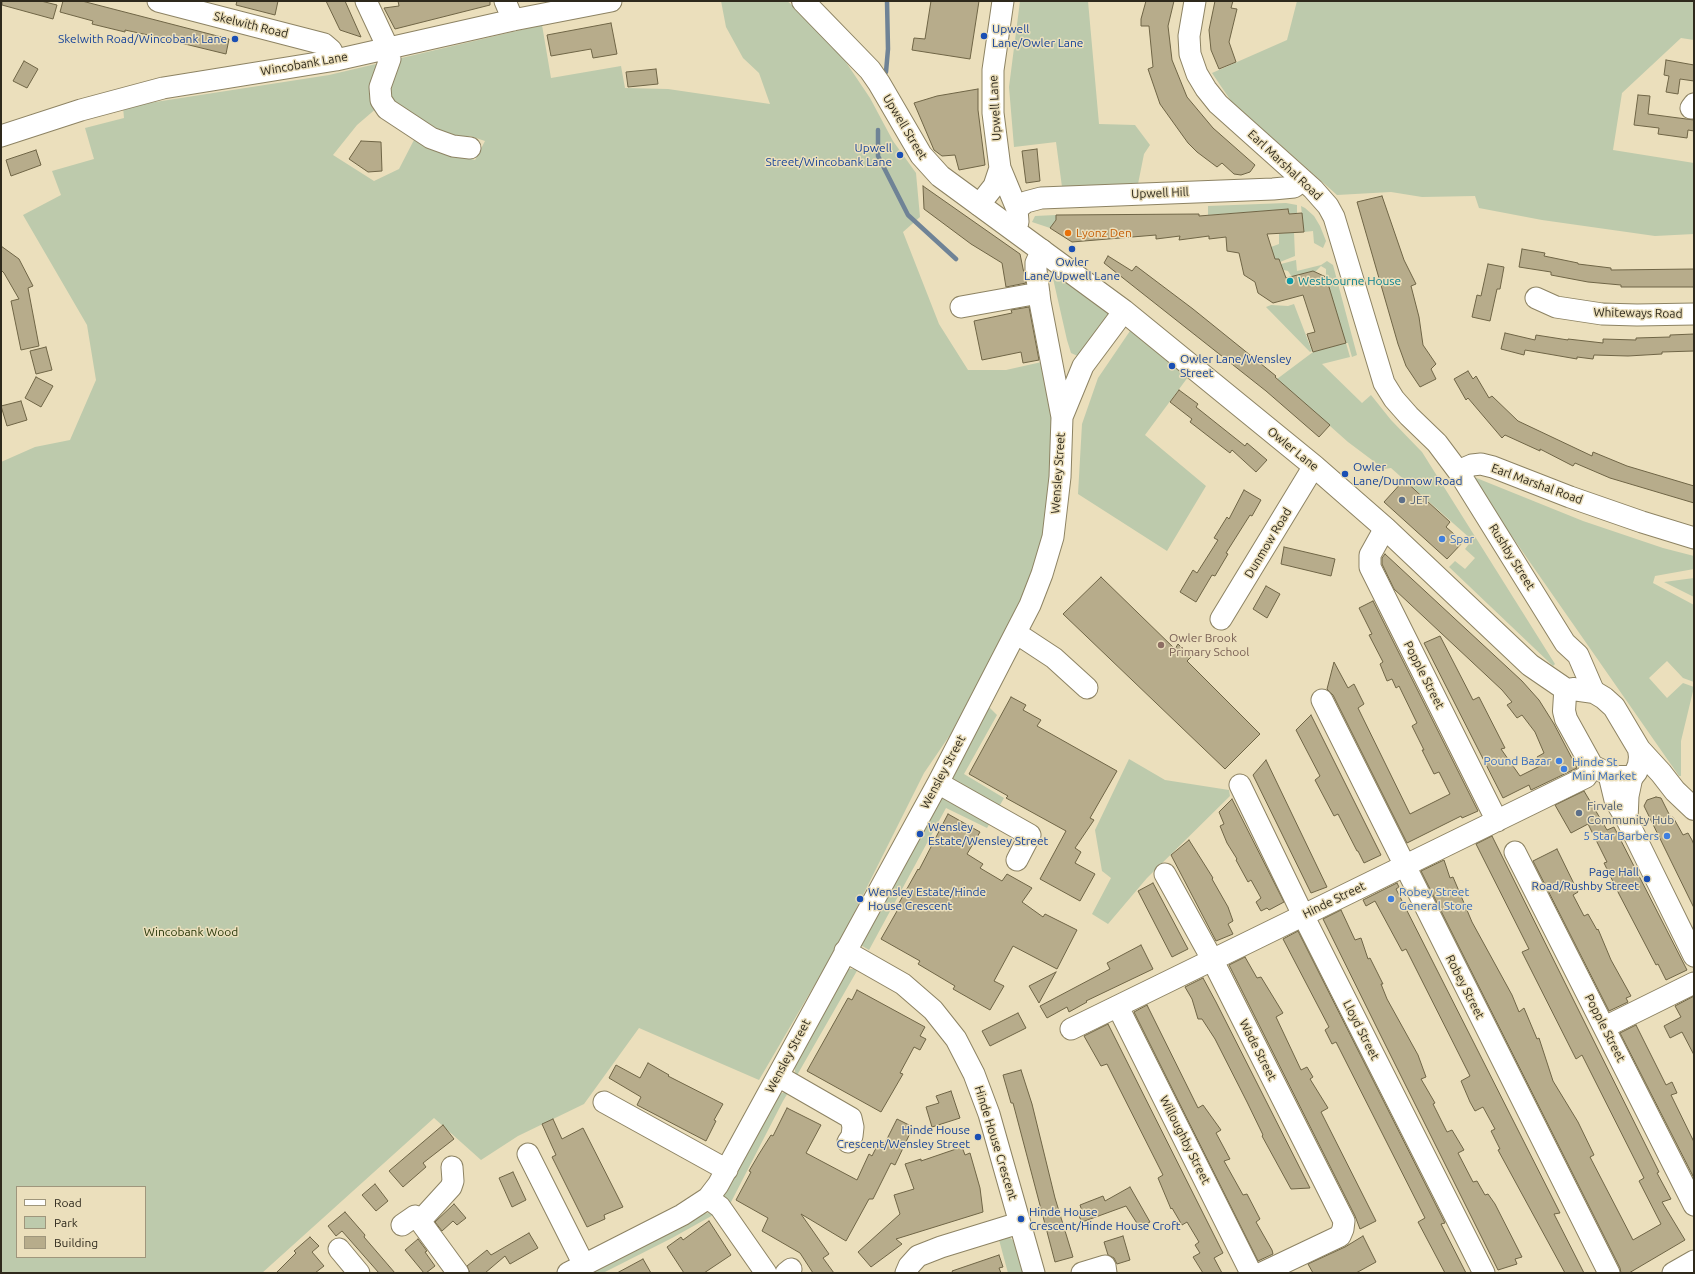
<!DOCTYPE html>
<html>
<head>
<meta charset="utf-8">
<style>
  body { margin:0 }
  #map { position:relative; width:1695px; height:1274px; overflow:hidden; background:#ebdfbc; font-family:Ubuntu,sans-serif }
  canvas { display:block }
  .frame { position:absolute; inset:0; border:2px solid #2e291c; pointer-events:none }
  .legend { position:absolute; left:16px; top:1186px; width:130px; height:72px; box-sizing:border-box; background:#ebdfbc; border:1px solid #9f967c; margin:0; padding:5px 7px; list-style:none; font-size:12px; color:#2e291c }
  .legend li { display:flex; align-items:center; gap:8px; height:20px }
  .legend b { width:20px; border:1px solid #9f967c }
</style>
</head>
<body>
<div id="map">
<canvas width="1695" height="1274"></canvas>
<div class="frame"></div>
<ul class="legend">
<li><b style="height:5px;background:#fff"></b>Road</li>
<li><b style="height:11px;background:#bdcaac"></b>Park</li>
<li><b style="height:11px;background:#b7ac8b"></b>Building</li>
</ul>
</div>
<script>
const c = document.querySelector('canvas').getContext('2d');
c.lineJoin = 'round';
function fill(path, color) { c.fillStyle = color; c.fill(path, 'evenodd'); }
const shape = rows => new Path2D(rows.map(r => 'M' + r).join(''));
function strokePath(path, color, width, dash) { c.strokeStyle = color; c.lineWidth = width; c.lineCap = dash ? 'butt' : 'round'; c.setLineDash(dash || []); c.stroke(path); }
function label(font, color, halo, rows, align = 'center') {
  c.font = font + ' Ubuntu,sans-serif'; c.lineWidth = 3; c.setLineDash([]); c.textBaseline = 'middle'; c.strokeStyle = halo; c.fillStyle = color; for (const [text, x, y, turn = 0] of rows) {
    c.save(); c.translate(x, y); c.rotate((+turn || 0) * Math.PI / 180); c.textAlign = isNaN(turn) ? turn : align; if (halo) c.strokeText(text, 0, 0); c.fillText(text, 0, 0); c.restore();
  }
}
const green = shape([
  [721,1,787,1,825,31,870,98,893,141,916,173,920,217,903,232,939,324,968,370,1006,370,1046,361,1055,446,1044,534,1021,603,950,735,924,773,839,943,759,1080,639,1028,584,1104,518,1136,481,1160,434,1118,262,1273,1,1273,1,462,35,447,70,440,96,380,87,325,23,215,61,195,52,171,94,159,85,128,124,118,123,107,329,75,542,25,551,78,621,66,625,88,668,89,770,104,759,73,743,58,726,27],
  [378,107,445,134,465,138,470,136,485,141,475,160,415,138,399,169,374,181,333,155,357,125],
  [17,1187,145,1187,145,1257,17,1257],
  [1020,1,1088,1,1099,124,1135,125,1150,145,1144,154,1138,184,1062,187,1056,142,1014,147,1009,87],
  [1297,1,1694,1,1694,40,1681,38,1622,93,1613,150,1694,163,1694,234,1655,236,1542,220,1479,208,1475,196,1422,197,1391,192,1337,195,1231,101,1212,73,1287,40],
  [1286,203,1297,205,1297,213,1289,214,1288,209,1208,215,1208,206],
  [1301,206,1305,208,1314,216,1320,226,1326,241,1323,248,1314,243,1313,231,1304,232],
  [1056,215,1056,220,1050,228,1032,222,1035,216],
  [1294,232,1295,256,1280,262,1279,259,1275,259,1271,247,1279,244,1279,234],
  [1296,260,1297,271,1321,265,1327,261,1333,265,1357,355,1352,357,1348,343,1346,343,1350,357,1322,364,1362,403,1371,395,1391,420,1422,452,1555,664,1553,666,1449,567,1455,561,1465,569,1475,558,1465,549,1472,540,1391,468,1384,469,1348,442,1277,379,1313,352,1345,343,1326,277,1326,269,1321,266,1315,272,1292,277,1288,271,1280,269,1281,264],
  [1058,272,1110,311,1106,324,1080,357,1071,353,1067,340,1052,274],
  [1294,304,1312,351,1310,352,1266,307,1271,305,1288,306],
  [1132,328,1191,373,1145,435,1206,486,1167,551,1078,494,1082,424,1098,378],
  [1474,477,1583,521,1663,548,1694,556,1694,569,1655,576,1653,583,1694,605,1694,682,1683,678,1667,661,1649,678,1667,698,1683,683,1694,687,1681,741,1681,776,1679,776,1474,482],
  [1694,578,1694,597,1664,582],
  [986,704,997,715,964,774,1004,798,987,828,946,808,869,950,859,944],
  [1129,759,1165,780,1229,790,1230,796,1147,878,1108,924,1092,914,1111,878,1102,871,1095,830],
  [849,969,858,969,796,1077,794,1065,842,972],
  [789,1091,783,1101,729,1206,720,1198,775,1095],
  [708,1213,715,1214,672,1238,603,1273,584,1273,702,1214],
  [1007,1235,1017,1244,1024,1273,1008,1273,998,1236]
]);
const stream = shape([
  [886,72,888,49,887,1],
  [878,130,878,156,908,215,956,259]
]);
const building = shape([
  [2,1,41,1,57,5,53,19,2,5,2,1],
  [63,1,82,1,229,39,226,54,148,35,125,30,125,32,92,24,93,21,60,12,63,1],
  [237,1,278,1,275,15,236,5,237,1],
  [326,1,345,1,361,37,340,30,326,1],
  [398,1,490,1,490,5,395,29,384,8,399,6,398,1],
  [931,1,979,1,970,59,912,50,914,38,925,39,931,1],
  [1146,1,1174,1,1168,26,1172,60,1187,97,1213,128,1255,165,1250,172,1241,175,1234,174,1222,163,1217,167,1197,152,1188,143,1160,104,1148,69,1153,67,1149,26,1141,26,1141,19,1146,1],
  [1215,1,1233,1,1231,8,1237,9,1229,42,1236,62,1219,69,1211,50,1209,30,1215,1],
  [611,23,617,54,593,58,591,49,551,56,547,35,611,23],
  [1666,60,1694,65,1694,81,1680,79,1678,94,1666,92,1669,76,1664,75,1666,60],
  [24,61,38,69,27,88,13,81,24,61],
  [656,69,658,84,628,87,626,72,656,69],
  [978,89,978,110,985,165,959,170,955,155,942,156,934,150,914,103,937,96,978,89],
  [1638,95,1650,96,1648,114,1694,120,1694,131,1688,130,1687,138,1658,134,1659,128,1634,125,1638,95],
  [361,141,381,142,382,171,368,172,349,159,361,141],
  [1037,149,1040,181,1026,183,1022,151,1037,149],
  [36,150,41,165,11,176,6,160,36,150],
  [923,186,1020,254,1026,283,1006,287,1002,263,971,244,924,209,923,186],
  [1382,196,1404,260,1416,284,1411,286,1419,317,1423,345,1436,364,1431,369,1436,379,1420,387,1406,366,1398,344,1357,202,1382,196],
  [1288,209,1289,214,1302,213,1304,232,1267,234,1275,259,1279,259,1286,278,1313,271,1326,277,1346,343,1313,352,1307,334,1315,332,1303,295,1273,303,1258,293,1255,282,1244,275,1239,253,1227,251,1226,237,1209,239,1209,236,1179,240,1180,236,1156,239,1156,235,1072,242,1050,228,1056,220,1056,215,1199,214,1199,216,1288,209],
  [1,246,19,259,33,286,28,288,39,346,21,350,11,301,19,299,4,273,1,270,1,246],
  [1522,249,1545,253,1544,256,1578,263,1578,264,1611,268,1611,270,1694,269,1694,287,1621,287,1621,285,1588,282,1551,275,1551,272,1519,267,1522,249],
  [1108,256,1132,271,1136,266,1193,309,1276,376,1275,377,1330,425,1319,437,1266,391,1104,263,1108,256],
  [1488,264,1504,267,1500,289,1497,289,1490,321,1472,317,1477,295,1481,296,1488,264],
  [1029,307,1039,360,1023,363,1021,352,982,360,974,321,1012,313,1011,310,1029,307],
  [1505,333,1535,340,1536,335,1568,340,1568,339,1603,343,1603,339,1636,340,1636,338,1670,337,1670,335,1694,334,1694,351,1662,352,1662,354,1628,356,1594,355,1593,359,1577,357,1577,359,1525,350,1524,355,1501,349,1505,333],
  [46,347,52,370,36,374,30,351,46,347],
  [1468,371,1473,379,1476,376,1489,398,1492,396,1518,421,1592,456,1593,452,1627,466,1694,486,1694,503,1610,478,1575,463,1573,466,1540,449,1540,451,1505,435,1502,438,1468,398,1466,400,1454,379,1468,371],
  [36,377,53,386,41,407,25,398,36,377],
  [1179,390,1198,404,1196,407,1245,446,1247,443,1267,460,1256,472,1232,450,1230,453,1190,422,1192,419,1170,402,1179,390],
  [21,401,27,420,7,426,1,406,21,401],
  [1404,480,1450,522,1446,527,1463,542,1447,559,1384,502,1404,480],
  [1244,490,1261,500,1252,516,1250,515,1226,553,1228,554,1215,576,1212,575,1196,602,1180,592,1193,570,1197,573,1218,540,1214,538,1227,517,1229,519,1244,490],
  [1284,547,1335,559,1331,576,1281,564,1284,547],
  [1385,554,1522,681,1539,700,1554,724,1577,768,1531,790,1529,785,1503,798,1424,643,1440,636,1473,700,1479,697,1505,748,1501,749,1520,776,1542,765,1537,757,1544,753,1535,732,1522,715,1517,718,1507,705,1512,702,1502,690,1394,589,1382,564,1382,558,1385,554],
  [1101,577,1175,649,1178,644,1191,657,1187,661,1260,734,1225,769,1063,614,1101,577],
  [1266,586,1280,594,1267,618,1253,609,1266,586],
  [1373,601,1478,811,1462,818,1461,816,1407,843,1333,695,1327,689,1334,662,1348,688,1354,684,1364,704,1358,708,1410,814,1450,794,1439,772,1434,774,1422,750,1424,750,1412,726,1417,723,1399,686,1396,688,1392,679,1387,681,1380,664,1383,662,1369,635,1372,634,1359,608,1373,601],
  [1011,697,1026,705,1023,710,1041,720,1037,726,1117,771,1090,818,1094,820,1075,848,1081,852,1075,863,1095,874,1080,901,1040,879,1066,831,1006,798,1008,796,969,774,1011,697],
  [1311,715,1381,855,1364,863,1358,851,1357,851,1338,814,1334,816,1315,780,1320,776,1296,730,1311,715],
  [1266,760,1327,887,1311,893,1253,775,1266,760],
  [1584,791,1607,830,1614,827,1687,970,1666,980,1658,964,1656,965,1619,894,1604,863,1607,862,1588,824,1571,833,1555,805,1584,791],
  [1656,797,1661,798,1671,818,1673,817,1683,835,1688,833,1692,840,1694,845,1694,908,1644,806,1647,800,1656,797],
  [1232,799,1284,902,1269,910,1267,908,1261,911,1256,902,1261,898,1251,880,1248,882,1236,860,1237,859,1227,843,1220,826,1224,824,1219,812,1232,799],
  [948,814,980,832,967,854,983,864,980,868,1002,881,1007,874,1032,888,1022,902,1043,917,1045,914,1077,930,1057,969,1013,946,994,981,1004,986,990,1010,953,989,955,986,918,964,920,961,881,939,901,904,899,903,918,869,919,870,948,814],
  [1492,836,1659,1172,1657,1173,1671,1199,1662,1202,1685,1240,1629,1273,1621,1273,1620,1268,1421,871,1444,860,1450,878,1453,877,1472,922,1512,995,1519,1012,1524,1008,1537,1039,1539,1038,1553,1081,1578,1122,1594,1155,1590,1157,1633,1240,1661,1224,1639,1181,1644,1178,1582,1055,1576,1059,1522,952,1529,949,1476,844,1492,836],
  [1189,840,1213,878,1212,879,1228,907,1233,921,1228,924,1233,934,1216,941,1171,855,1189,840],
  [1557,849,1578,892,1573,895,1584,916,1588,914,1597,930,1598,929,1611,960,1631,996,1626,998,1628,1002,1609,1011,1533,861,1557,849],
  [1153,883,1188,949,1172,957,1138,891,1153,883],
  [1397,883,1399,887,1396,889,1560,1213,1554,1214,1584,1273,1565,1273,1498,1150,1500,1149,1491,1131,1495,1129,1483,1107,1475,1111,1470,1102,1461,1081,1470,1076,1406,949,1402,951,1375,901,1366,906,1363,900,1397,883],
  [1341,910,1355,940,1361,938,1368,959,1370,958,1383,984,1381,984,1387,999,1418,1055,1426,1077,1421,1079,1435,1103,1433,1104,1447,1132,1452,1130,1464,1150,1458,1153,1473,1182,1477,1181,1485,1195,1488,1194,1495,1204,1522,1257,1515,1259,1517,1264,1498,1270,1380,1034,1323,919,1341,910],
  [1298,931,1445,1223,1441,1224,1466,1273,1445,1273,1418,1222,1425,1218,1336,1042,1332,1044,1325,1030,1329,1027,1283,939,1298,931],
  [1141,945,1153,969,1086,1001,1087,1002,1069,1012,1067,1007,1047,1018,1040,1006,1110,969,1107,963,1141,945],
  [1245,957,1257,978,1261,977,1283,1013,1276,1017,1301,1070,1307,1067,1313,1077,1310,1079,1328,1108,1321,1112,1376,1221,1360,1229,1355,1216,1229,965,1245,957],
  [1056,972,1039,1003,1029,986,1056,972],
  [1203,978,1216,1002,1310,1188,1291,1189,1262,1136,1263,1135,1247,1102,1215,1039,1202,1019,1198,1019,1192,999,1185,987,1203,978],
  [857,990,925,1027,920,1036,926,1039,920,1050,914,1047,900,1073,903,1074,881,1112,807,1071,848,998,852,1000,857,990],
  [1694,996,1694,1055,1682,1032,1670,1038,1664,1026,1681,1017,1675,1006,1694,996],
  [1147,1005,1198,1108,1203,1105,1221,1130,1216,1133,1230,1159,1224,1161,1243,1195,1247,1194,1260,1219,1256,1222,1272,1250,1273,1254,1258,1261,1134,1012,1147,1005],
  [1018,1013,1026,1028,990,1046,982,1031,1018,1013],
  [1108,1024,1223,1253,1214,1258,1222,1273,1203,1273,1193,1257,1200,1253,1195,1245,1199,1242,1187,1222,1182,1225,1172,1208,1171,1209,1158,1178,1163,1175,1107,1064,1101,1066,1084,1036,1108,1024],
  [1636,1025,1666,1085,1672,1082,1677,1093,1671,1095,1694,1142,1694,1178,1620,1033,1636,1025],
  [648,1063,669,1075,668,1076,723,1104,714,1120,716,1121,706,1141,637,1105,641,1097,609,1078,616,1065,640,1078,648,1063],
  [1021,1070,1032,1104,1055,1198,1073,1257,1055,1262,1013,1103,1011,1103,1003,1075,1021,1070],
  [951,1091,960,1118,932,1127,926,1107,939,1103,936,1096,951,1091],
  [787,1108,821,1125,806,1153,857,1180,869,1154,872,1156,879,1142,884,1145,897,1119,913,1127,895,1165,891,1163,873,1199,869,1199,846,1241,801,1214,829,1254,823,1258,834,1273,813,1273,800,1253,762,1231,768,1218,736,1200,751,1172,749,1171,759,1154,771,1135,773,1136,787,1108],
  [553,1119,562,1139,583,1128,623,1207,604,1215,605,1219,587,1227,552,1157,556,1155,542,1124,553,1119],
  [443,1125,454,1139,423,1163,426,1167,403,1187,389,1171,443,1125],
  [962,1147,965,1155,970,1153,980,1188,983,1212,896,1239,902,1244,871,1267,858,1252,900,1214,894,1195,914,1189,905,1164,921,1159,921,1161,962,1147],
  [513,1172,526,1200,512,1207,499,1178,513,1172],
  [375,1184,388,1201,376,1211,362,1195,375,1184],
  [1130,1187,1150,1222,1140,1228,1126,1206,1082,1222,1079,1216,1083,1214,1080,1205,1103,1196,1105,1201,1130,1187],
  [454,1204,466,1218,457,1225,453,1221,442,1231,435,1222,454,1204],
  [345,1212,365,1235,364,1237,395,1273,379,1273,342,1231,336,1236,328,1226,345,1212],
  [709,1221,731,1255,704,1273,684,1273,667,1247,681,1237,683,1240,709,1221],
  [529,1233,538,1248,510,1264,505,1256,485,1273,470,1273,467,1266,487,1250,491,1255,529,1233],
  [1123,1236,1130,1260,1117,1264,1114,1258,1108,1255,1104,1242,1123,1236],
  [1363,1236,1376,1262,1356,1273,1313,1273,1308,1264,1345,1247,1363,1236],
  [310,1237,319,1246,312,1252,324,1266,315,1273,276,1273,296,1253,294,1251,310,1237],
  [418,1239,427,1251,425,1252,435,1266,426,1273,424,1273,405,1250,418,1239],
  [999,1255,1003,1267,999,1268,1001,1273,953,1273,952,1271,999,1255],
  [643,1259,651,1273,617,1273,643,1259]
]);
const minor = shape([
  [158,1,324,44,331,50,336,60],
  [366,1,388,48,390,59,380,87,381,100,387,109,431,138,453,146,470,148],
  [505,1,513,20],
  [1003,1,993,70,993,113,1000,168,1017,209,1018,222],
  [1195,1,1189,36,1190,54,1197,74,1206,89,1218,104,1313,189,1328,206,1334,217,1384,383,1394,399,1409,416,1437,443,1458,471,1565,643,1578,655,1594,692],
  [1691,108,1694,104],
  [1,136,81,110,163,88,336,60,513,20,611,1],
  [979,205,994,186,1000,168],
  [1017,209,1026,202,1041,198,1273,189,1294,187,1303,180],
  [1536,298,1556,307,1602,314,1637,315,1694,314],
  [961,307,1039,293],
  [1062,417,1083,366,1124,311],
  [1458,471,1472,465,1481,464,1493,467,1570,497,1642,522,1694,538],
  [1385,528,1370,555,1370,567,1497,821],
  [1221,619,1314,466],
  [1016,633,1054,658,1087,688],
  [1322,700,1609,1273],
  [1609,775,1615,800,1627,820,1694,956],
  [938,783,1030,835,1017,860],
  [1240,785,1303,915,1484,1273],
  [1627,820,1628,796,1632,777],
  [1515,852,1694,1205],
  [1165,874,1212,959,1344,1221,1343,1229,1340,1236,1262,1273],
  [845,951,903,984,933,1010,956,1039,974,1074,989,1114,1034,1273],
  [1118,1007,1251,1273],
  [1605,1027,1694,983],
  [1071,1029,1582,779,1586,777,1592,766],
  [778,1076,851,1118,853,1127,852,1136,848,1142],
  [604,1102,727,1170],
  [528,1154,584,1265],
  [708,1198,720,1207,766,1273],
  [420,1221,451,1187,453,1181,452,1167],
  [402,1225,415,1216,420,1221,458,1273],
  [339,1249,359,1273],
  [568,1273,682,1215,708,1198,718,1185,938,783,1030,605,1042,574,1053,537,1060,477,1062,417,1040,302,1036,270,1036,263,1042,250],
  [786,1273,791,1269],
  [906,1273,909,1266,918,1256,941,1247,1019,1223],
  [1082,1273,1105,1266,1106,1273],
  [1673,1273,1694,1261]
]);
const major = shape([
  [803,1,870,70,879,83,921,155,940,176,1124,311,1314,466,1385,528,1530,665,1568,691],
  [1573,689,1594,692,1604,698,1614,707,1639,749,1640,757,1639,765,1636,772,1632,777,1615,777,1592,766,1566,719,1564,711,1565,695,1568,691,1573,689],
  [1639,749,1661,773,1675,791,1694,809]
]);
const markers = [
  [984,36,4,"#1a4fb4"],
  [235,39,4,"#1a4fb4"],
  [900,155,4,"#1a4fb4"],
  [1068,233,4,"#e8710a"],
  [1072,249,4,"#1a4fb4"],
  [1290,281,4,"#0f9aa8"],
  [1172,366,4,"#1a4fb4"],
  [1345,474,4,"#1a4fb4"],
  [1402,500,4,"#5c6f8a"],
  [1442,539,4,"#3f7fe0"],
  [1161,645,4,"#8d6e63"],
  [1559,761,4,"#3f7fe0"],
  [1564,769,4,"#3f7fe0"],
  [1579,813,4,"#5c6f8a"],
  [920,834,4,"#1a4fb4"],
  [1667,836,4,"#3f7fe0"],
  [1647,879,4,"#1a4fb4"],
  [860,899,4,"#1a4fb4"],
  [1391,899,4,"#3f7fe0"],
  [978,1137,4,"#1a4fb4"],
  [1021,1219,4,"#1a4fb4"]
];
const streetNames = [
  ["Skelwith Road",251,25,14],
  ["Wincobank Lane",304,64,-10],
  ["Upwell Lane",995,108,-93],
  ["Upwell Street",905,127,59],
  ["Earl Marshal Road",1285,165,43],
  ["Upwell Hill",1160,193,-2],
  ["Whiteways Road",1638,313,1],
  ["Owler Lane",1293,449,39],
  ["Wensley Street",1058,473,-86],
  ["Earl Marshal Road",1537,484,20],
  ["Dunmow Road",1268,543,-59],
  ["Rushby Street",1512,557,58],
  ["Popple Street",1424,675,63],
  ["Wensley Street",943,772,-62],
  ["Hinde Street",1334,900,-26],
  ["Robey Street",1465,987,63],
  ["Popple Street",1605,1028,63],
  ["Lloyd Street",1361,1030,63],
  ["Wade Street",1258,1050,63],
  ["Wensley Street",788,1056,-62],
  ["Willoughby Street",1185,1140,63],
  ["Hinde House Crescent",996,1143,73]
];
const transitNames = [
  ["Upwell",992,29],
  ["Lane/Owler Lane",992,43],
  ["Skelwith Road/Wincobank Lane",227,39,"right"],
  ["Upwell",892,148,"right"],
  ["Street/Wincobank Lane",892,162,"right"],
  ["Owler",1072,262,"center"],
  ["Lane/Upwell Lane",1072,276,"center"],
  ["Owler Lane/Wensley",1180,359],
  ["Street",1180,373],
  ["Owler",1353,467],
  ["Lane/Dunmow Road",1353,481],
  ["Wensley",928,827],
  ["Estate/Wensley Street",928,841],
  ["Page Hall",1639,872,"right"],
  ["Road/Rushby Street",1639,886,"right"],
  ["Wensley Estate/Hinde",868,892],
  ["House Crescent",868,906],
  ["Hinde House",970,1130,"right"],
  ["Crescent/Wensley Street",970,1144,"right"],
  ["Hinde House",1029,1212],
  ["Crescent/Hinde House Croft",1029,1226]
];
const foodNames = [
  ["Lyonz Den",1076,233]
];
const cultureNames = [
  ["Westbourne House",1298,281]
];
const serviceNames = [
  ["JET",1410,500],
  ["Firvale",1587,806],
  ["Community Hub",1587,820]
];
const shopNames = [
  ["Spar",1450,539],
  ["Pound Bazar",1551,761,"right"],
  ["Hinde St",1572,762],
  ["Mini Market",1572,776],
  ["5 Star Barbers",1659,836,"right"],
  ["Robey Street",1399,892],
  ["General Store",1399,906]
];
const educationNames = [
  ["Owler Brook",1169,638],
  ["Primary School",1169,652]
];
const parkNames = [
  ["Wincobank Wood",191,932]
];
fill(green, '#bdcaac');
strokePath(stream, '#6f8396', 4.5);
fill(building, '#b7ac8b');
strokePath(building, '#6f6546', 1);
strokePath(minor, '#8d8363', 23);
strokePath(major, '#8d8363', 24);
strokePath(minor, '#fff', 21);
strokePath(major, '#fff', 22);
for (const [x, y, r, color] of markers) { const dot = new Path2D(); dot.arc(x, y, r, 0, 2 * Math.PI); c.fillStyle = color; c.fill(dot); strokePath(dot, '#ebdfbc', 1.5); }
label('12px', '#2e291c', '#ebdfbc', streetNames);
label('12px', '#164399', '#ebdfbc', transitNames, 'left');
label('12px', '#c56008', '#ebdfbc', foodNames, 'left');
label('12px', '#0d838f', '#ebdfbc', cultureNames, 'left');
label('12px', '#4e5e75', '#ebdfbc', serviceNames, 'left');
label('12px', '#366cbe', '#ebdfbc', shopNames, 'left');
label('12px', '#785e54', '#ebdfbc', educationNames, 'left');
label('12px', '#273608', '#ebdfbc', parkNames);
</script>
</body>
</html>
